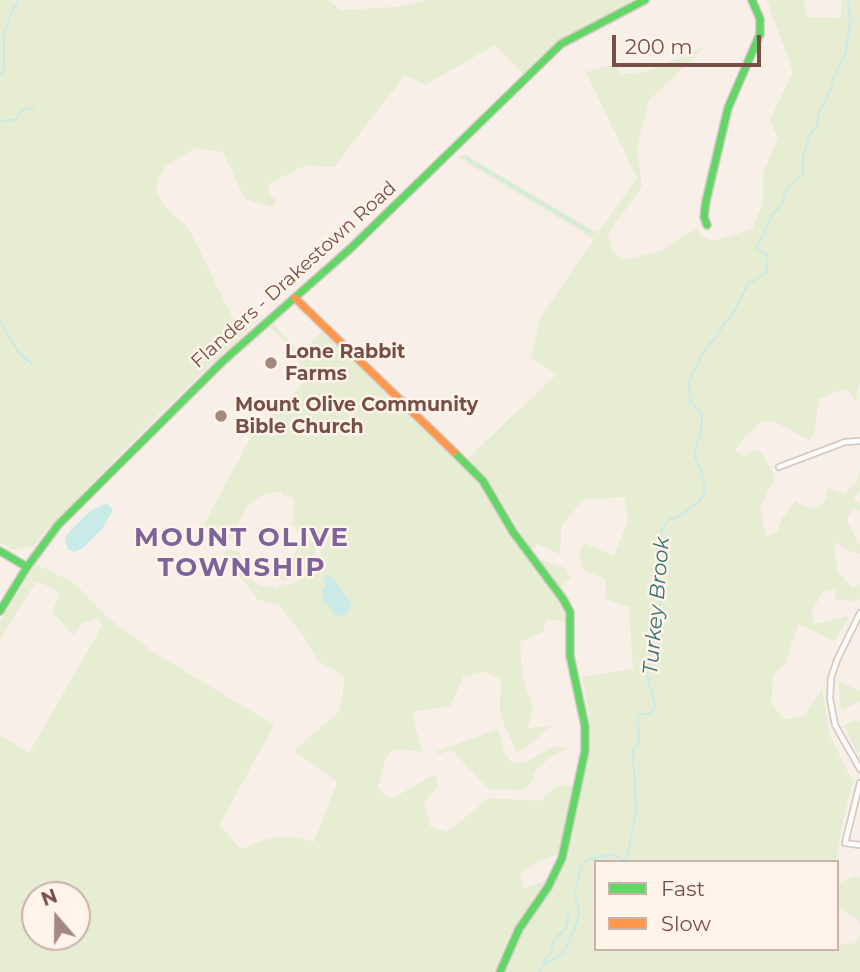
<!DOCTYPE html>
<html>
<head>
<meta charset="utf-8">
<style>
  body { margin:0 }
  #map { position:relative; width:860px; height:972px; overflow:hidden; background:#f7efe8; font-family:Montserrat,sans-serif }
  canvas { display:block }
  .legend { position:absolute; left:594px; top:860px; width:245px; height:91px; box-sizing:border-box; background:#fff3ea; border:2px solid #c8b2a9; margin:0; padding:9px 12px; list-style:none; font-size:21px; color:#765047 }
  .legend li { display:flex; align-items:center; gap:14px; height:35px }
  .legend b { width:35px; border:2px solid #c8b2a9 }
  .north { position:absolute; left:21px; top:881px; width:70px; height:70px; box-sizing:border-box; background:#fff3ea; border:2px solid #c8b2a9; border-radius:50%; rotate:340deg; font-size:19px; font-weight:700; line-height:28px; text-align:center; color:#765047 }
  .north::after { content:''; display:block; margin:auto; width:24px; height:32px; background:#a3887f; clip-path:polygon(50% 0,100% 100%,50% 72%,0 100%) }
  .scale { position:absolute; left:612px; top:35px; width:149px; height:32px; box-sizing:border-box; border:4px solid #765047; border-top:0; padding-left:9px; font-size:21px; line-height:24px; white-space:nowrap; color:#765047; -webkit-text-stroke:5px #fff3ea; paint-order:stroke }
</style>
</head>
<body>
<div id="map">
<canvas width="860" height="972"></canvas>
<ul class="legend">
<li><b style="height:9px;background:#63d668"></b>Fast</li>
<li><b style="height:9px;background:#ff974d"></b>Slow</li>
</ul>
<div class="north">N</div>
<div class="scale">200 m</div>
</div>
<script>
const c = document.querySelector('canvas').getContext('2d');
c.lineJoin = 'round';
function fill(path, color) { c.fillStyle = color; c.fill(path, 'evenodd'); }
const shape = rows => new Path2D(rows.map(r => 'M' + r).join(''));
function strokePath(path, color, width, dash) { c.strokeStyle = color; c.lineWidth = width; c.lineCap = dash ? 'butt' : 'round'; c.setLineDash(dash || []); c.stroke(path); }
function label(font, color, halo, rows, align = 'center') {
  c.font = font + ' Montserrat,sans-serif'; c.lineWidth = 5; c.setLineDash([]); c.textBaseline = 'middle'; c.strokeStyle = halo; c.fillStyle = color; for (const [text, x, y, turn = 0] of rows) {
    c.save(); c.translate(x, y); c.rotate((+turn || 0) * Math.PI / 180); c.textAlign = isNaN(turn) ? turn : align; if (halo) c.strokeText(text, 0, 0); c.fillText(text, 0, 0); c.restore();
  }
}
const green = shape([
  [0,0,328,0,341,10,396,7,429,0,639,0,576,31,553,47,524,75,495,45,425,85,405,75,334,167,306,165,268,184,270,195,277,199,272,207,245,199,223,152,195,148,166,166,158,179,156,192,165,207,189,229,233,319,264,315,160,413,47,529,34,546,12,550,0,542],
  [767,0,803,0,807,17,841,18,842,0,860,0,860,382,856,401,849,392,843,389,819,399,814,435,809,440,773,421,762,421,743,439,735,450,746,457,751,451,760,450,775,477,760,508,766,537,777,532,781,520,795,501,812,509,826,501,828,488,844,494,857,482,860,471,860,491,853,499,860,504,860,511,854,508,847,519,857,542,860,544,860,554,846,550,837,542,834,546,838,573,853,588,860,584,860,598,859,601,836,600,834,589,823,592,811,612,814,624,850,616,834,641,798,624,785,664,773,675,771,703,784,719,804,716,822,688,830,736,853,782,844,816,836,862,596,862,596,949,837,949,837,945,856,943,860,935,860,972,502,972,523,928,556,877,589,745,589,713,582,677,633,669,629,607,606,599,606,580,584,570,579,553,584,543,614,556,628,521,624,497,585,499,562,524,560,554,537,544,534,548,530,548,491,484,466,460,556,375,531,357,540,318,594,239,457,157,464,154,598,233,637,178,586,72,615,64,621,74,646,72,706,46,649,100,637,148,642,187,608,233,612,251,625,260,661,251,696,228,702,237,714,241,752,229,763,203,763,173,778,138,770,120,793,72],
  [274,324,300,354,324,329,483,487,514,542,562,605,567,622,547,619,543,632,520,642,523,679,533,709,527,729,552,725,528,746,517,752,504,725,500,710,501,680,485,671,463,677,450,706,413,712,414,723,423,752,395,749,386,756,378,787,382,793,392,799,435,774,438,785,424,803,431,827,447,832,489,798,540,801,560,784,573,787,564,838,558,854,537,862,520,875,523,889,550,879,514,931,497,972,0,972,0,735,29,753,102,626,99,619,93,619,82,624,74,636,52,612,60,594,46,585,36,582,0,639,0,621,36,564,74,583,108,618,153,652,274,725,219,825,241,849,269,838,295,837,314,842,337,782,294,751,340,711,345,677,317,660,305,638,279,605,258,600,223,554,227,550,239,551,243,566,253,581,260,585,278,589,279,585,293,584,312,571,320,557,321,543,315,534,301,534,295,528,291,522,291,520,293,522,295,521,293,516,295,500,290,496,283,495,282,491,264,494,248,505,240,519,237,530,239,535,236,538,220,539,214,535,209,536,203,526,251,437,308,378,301,368,297,355,268,325],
  [35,895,77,895,77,937,35,937],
  [302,539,313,541,316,548,313,560,304,571,293,578,284,581,280,579,281,575,268,572,271,565,278,571,286,571],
  [532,554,541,560,566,568,571,579,558,588],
  [838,681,860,691,860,701,841,710],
  [856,719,860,722,860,759,844,726],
  [498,729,504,752,512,763,526,762,552,747,569,748,550,757,534,772,534,779,524,790,488,789,452,750,440,754,435,752],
  [856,876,860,877,860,924,857,919,837,908,840,882]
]);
const water = shape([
  [107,503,113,510,102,529,84,547,75,552,68,550,65,538,70,531,90,511],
  [328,575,334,579,350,602,351,606,347,614,336,616,332,614,334,612,322,601,324,599,322,589,326,587,323,578]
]);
const stream = shape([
  [0,75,4,69,4,35,13,8,18,3,17,0],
  [0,122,17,119,20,111,34,107],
  [466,158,590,232],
  [0,321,19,353,33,365],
  [544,961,551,952,554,940,566,928,569,912],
  [539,972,544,964,563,954,575,927,579,914,575,892,581,866,585,861,603,856,614,854,621,860,626,860,628,855,636,809,633,753,634,747,639,743,638,717,641,714,651,714,655,705,647,675,661,600,658,590,662,529,668,520,681,515,700,501,705,492,701,469,694,455,702,427,702,413,690,401,689,381,704,351,716,337,725,322,731,317,748,284,766,273,768,254,756,250,772,215,782,204,787,187,803,175,803,156,810,135,817,127,818,115,831,89,832,81,846,52,850,19,848,0]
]);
const street = shape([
  [779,467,845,442,860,441],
  [860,613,837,660,831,678,830,699,835,725,860,769],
  [860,783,845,843,860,845]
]);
const fast = shape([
  [707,225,704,217,706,201,728,108,760,34,760,19,752,0],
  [454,452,483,481,513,532,563,599,570,612,570,656,585,726,585,751,562,858,548,887,519,929,500,972],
  [0,551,27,567],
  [0,611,27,567,58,525,223,361,351,248,561,44,645,0]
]);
const slow = shape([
  [295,298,454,452]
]);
const markers = [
  [271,363,7,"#a3887f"],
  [221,416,7,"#a3887f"]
];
const streetNames = [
  ["Flanders - Drakestown Road",294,275,-42]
];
const poiNames = [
  ["Lone Rabbit",285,352],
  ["Farms",285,374],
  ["Mount Olive Community",235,405],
  ["Bible Church",235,427]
];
const waterNames = [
  ["Turkey Brook",657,606,-85]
];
const districtNames = [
  ["MOUNT OLIVE",242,538],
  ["TOWNSHIP",242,568]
];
fill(green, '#e6edd2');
fill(water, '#caeae7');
strokePath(stream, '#caeae7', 2);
strokePath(street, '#d6cac5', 8);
strokePath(fast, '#d6cac4', 10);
strokePath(slow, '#d6cac4', 10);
strokePath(street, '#fefdfc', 4.5);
strokePath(fast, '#63d668', 7);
strokePath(slow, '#ff974d', 7);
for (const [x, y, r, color] of markers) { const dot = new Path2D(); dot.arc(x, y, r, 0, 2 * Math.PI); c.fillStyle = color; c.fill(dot); strokePath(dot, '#fff3ea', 2.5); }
label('19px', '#765047', '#fff3ea', streetNames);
label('bold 19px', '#765047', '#fff3ea', poiNames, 'left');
label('italic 21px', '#387675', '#fff3ea', waterNames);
c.letterSpacing = '2px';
label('bold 26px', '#7e629a', '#fff3ea', districtNames);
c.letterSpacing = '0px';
</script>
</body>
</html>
